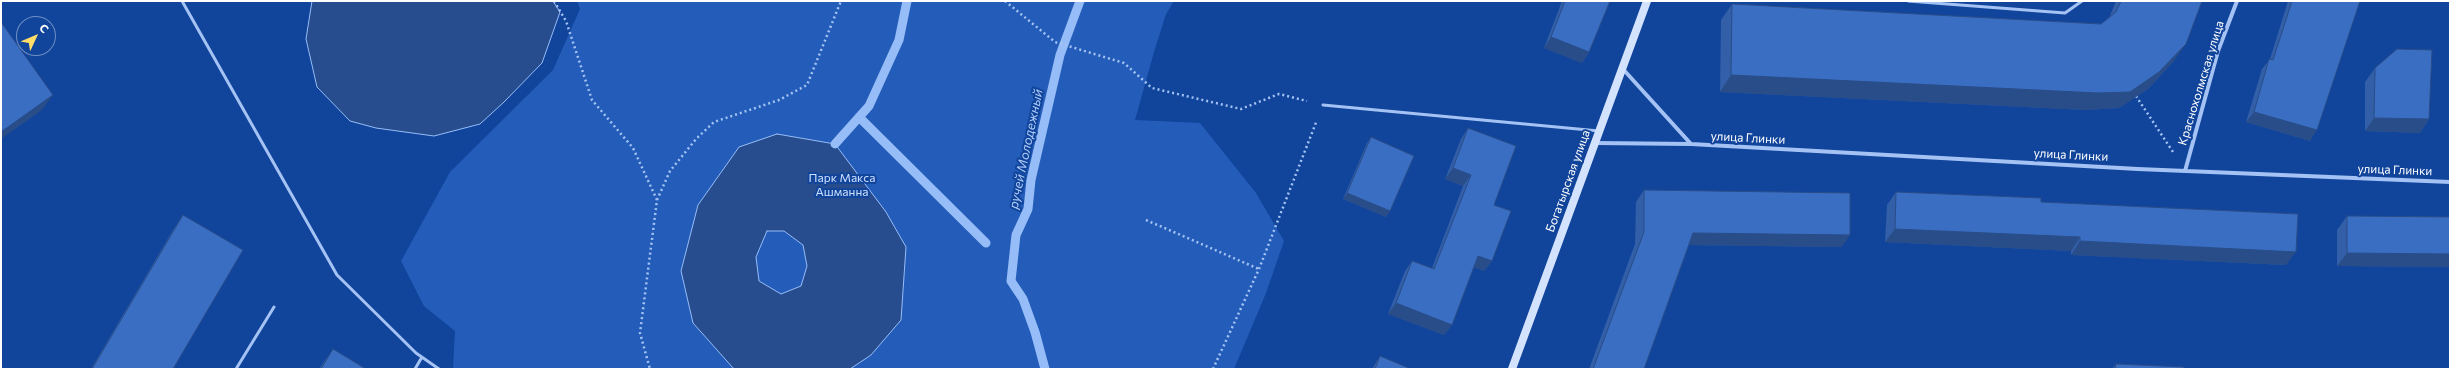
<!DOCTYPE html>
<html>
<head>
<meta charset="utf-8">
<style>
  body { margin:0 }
  #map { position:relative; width:2451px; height:370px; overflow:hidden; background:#11449b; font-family:Commissioner,sans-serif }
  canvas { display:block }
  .frame { position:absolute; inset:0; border:2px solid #fff; pointer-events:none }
  .north { position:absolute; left:16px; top:16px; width:40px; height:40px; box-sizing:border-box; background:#11449b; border:1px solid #708fc3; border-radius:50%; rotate:46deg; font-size:11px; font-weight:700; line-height:16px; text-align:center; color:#fff }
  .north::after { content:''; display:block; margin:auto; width:14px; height:18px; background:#ffdd68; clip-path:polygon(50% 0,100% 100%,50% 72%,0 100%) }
</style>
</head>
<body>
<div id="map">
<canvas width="2451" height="370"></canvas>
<div class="frame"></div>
<div class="north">С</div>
</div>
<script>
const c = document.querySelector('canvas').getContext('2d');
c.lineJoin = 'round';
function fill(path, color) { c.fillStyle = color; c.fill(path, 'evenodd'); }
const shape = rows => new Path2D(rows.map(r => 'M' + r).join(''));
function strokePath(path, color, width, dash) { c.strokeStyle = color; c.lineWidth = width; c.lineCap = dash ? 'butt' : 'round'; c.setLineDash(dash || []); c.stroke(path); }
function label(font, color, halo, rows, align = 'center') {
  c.font = font + ' Commissioner,sans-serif'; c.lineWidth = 4; c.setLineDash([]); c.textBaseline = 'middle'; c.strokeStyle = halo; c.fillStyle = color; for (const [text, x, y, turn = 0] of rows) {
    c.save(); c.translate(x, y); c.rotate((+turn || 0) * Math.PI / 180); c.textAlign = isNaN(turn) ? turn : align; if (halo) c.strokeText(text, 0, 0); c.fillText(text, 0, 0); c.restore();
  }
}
const green = shape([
  [577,1,1174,1,1166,14,1154,52,1135,120,1200,123,1256,193,1284,241,1266,293,1234,369,453,369,455,331,424,306,401,261,450,172,553,70,580,9]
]);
const water = shape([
  [312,1,553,1,560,12,542,63,504,102,480,124,434,136,376,128,350,121,317,87,306,39,312,1],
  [777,134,835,144,886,212,906,247,901,320,871,355,850,369,734,369,693,323,681,271,698,205,739,147,777,134],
  [767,231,784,231,803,245,807,266,801,286,781,294,759,281,756,257,767,231]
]);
const stream = shape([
  [859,117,986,243],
  [835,144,869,106,899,40,907,1],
  [1045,369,1035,332,1023,299,1011,281,1016,235,1028,209,1031,180,1060,55,1080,1]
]);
const path = shape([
  [554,1,566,21,592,100,633,148,657,200,640,333,650,369],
  [1005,1,1055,42,1124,63,1152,88,1241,109,1279,94,1307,101],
  [2136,96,2173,152],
  [657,200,670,171,696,139,714,122,779,100,807,85,841,1],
  [1146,220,1259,269],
  [1213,369,1259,269,1317,120]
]);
const lane = shape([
  [182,1,337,275,416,353,439,369],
  [1908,1,2065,13,2082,1],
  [1323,105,1599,131],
  [236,369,274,307],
  [415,369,422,357]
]);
const street = shape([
  [1622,68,1691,144],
  [1595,143,1691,144,2138,169,2450,182],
  [2185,171,2218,51,2237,1]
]);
const secondary = shape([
  [1512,369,1647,1]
]);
const wall = shape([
  [1562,1,1610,1,1589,52,1582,63,1544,48],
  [2116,1,2202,1,2174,61,2148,89,2119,108,2086,110,1720,92,1721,20,1732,4,2101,24,2109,18],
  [2288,1,2360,1,2310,141,2246,122,2262,69,2270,59],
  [2375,68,2429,119,2420,133,2365,131,2365,82],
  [1468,128,1494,205,1492,261,1484,271,1474,267,1452,325,1444,335,1388,314,1405,271,1412,261,1432,268,1463,186,1445,179,1461,139],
  [1371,137,1386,217,1343,199,1367,143],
  [1644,190,1842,247,1689,245,1644,369,1589,369,1635,244,1636,202],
  [1896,192,2041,202,2286,265,2071,255,2071,251,1885,242,1887,205],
  [183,215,173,369,91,369,173,230],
  [2347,216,2450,217,2450,267,2337,266,2337,230],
  [333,349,366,369,319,369],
  [1380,356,1411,369,1372,369],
  [2116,364,2184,369,2112,369]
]);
const shadedWall = shape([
  [1551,37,1589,52,1582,63,1544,48],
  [2186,44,2174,61,2148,89,2119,108,2086,110,1720,92,1731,75],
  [53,95,42,110,1,139,1,132],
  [2254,112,2317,130,2310,141,2246,122],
  [2374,118,2429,119,2420,133,2365,131],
  [1453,168,1471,175,1463,186,1445,179],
  [1347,193,1390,211,1386,217,1343,199],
  [1895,229,2080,237,2071,251,1885,242],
  [1693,233,1850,235,1842,247,1685,245],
  [2080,241,2296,252,2286,265,2071,255],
  [2347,253,2450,254,2450,267,2337,266],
  [1478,256,1492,261,1484,271,1471,266],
  [1396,303,1452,325,1444,335,1388,314]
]);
const building = shape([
  [1565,1,1610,1,1589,52,1551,37,1565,1],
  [2121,1,2202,1,2186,44,2159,72,2130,92,2098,93,1731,75,1732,4,2101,24,2116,12,2121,1],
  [2292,1,2360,1,2317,130,2254,112,2269,59,2273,60,2292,1],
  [1,22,53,95,1,132,1,22],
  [2397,49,2432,50,2429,119,2374,118,2375,68,2397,49],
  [1468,128,1516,146,1494,205,1511,211,1492,261,1478,256,1452,325,1396,303,1412,261,1434,269,1471,175,1453,168,1468,128],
  [1371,137,1414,156,1390,211,1347,193,1371,137],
  [1644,190,1850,193,1850,235,1693,233,1644,369,1593,369,1644,232,1644,190],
  [1896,192,2041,198,2041,202,2298,214,2296,252,2080,241,2080,237,1895,229,1896,192],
  [183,215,243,250,173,369,92,369,183,215],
  [2347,216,2450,217,2450,254,2347,253,2347,216],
  [333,349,366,369,321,369,333,349],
  [1380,356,1411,369,1375,369,1380,356],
  [2116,364,2184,367,2184,369,2115,369,2116,364]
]);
const streetNames = [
  ["Краснохолмская улица",2201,83,-73],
  ["улица Глинки",1748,138,3],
  ["улица Глинки",2071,155,3],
  ["улица Глинки",2395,170,2],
  ["Богатырская улица",1568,181,-70]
];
const parkNames = [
  ["Парк Макса",842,178],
  ["Ашманна",842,192]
];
const waterNames = [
  ["ручей Молодежный",1026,149,-78]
];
fill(green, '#245db9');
fill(water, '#284d8f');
strokePath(water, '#96bdf7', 1);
strokePath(stream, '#96bdf7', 9);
strokePath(path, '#a4c3f4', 2.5, [2, 3]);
strokePath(lane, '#a4c3f4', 3);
strokePath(street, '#a4c3f4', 4);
strokePath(secondary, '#d4e3fd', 8);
fill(wall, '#325fa7');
fill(shadedWall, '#294d88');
fill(building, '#3a6ec2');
strokePath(building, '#294d88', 1);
label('12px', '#fff', '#11449b', streetNames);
label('12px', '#cde0fe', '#11449b', parkNames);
label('italic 13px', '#b1cefb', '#11449b', waterNames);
</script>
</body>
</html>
